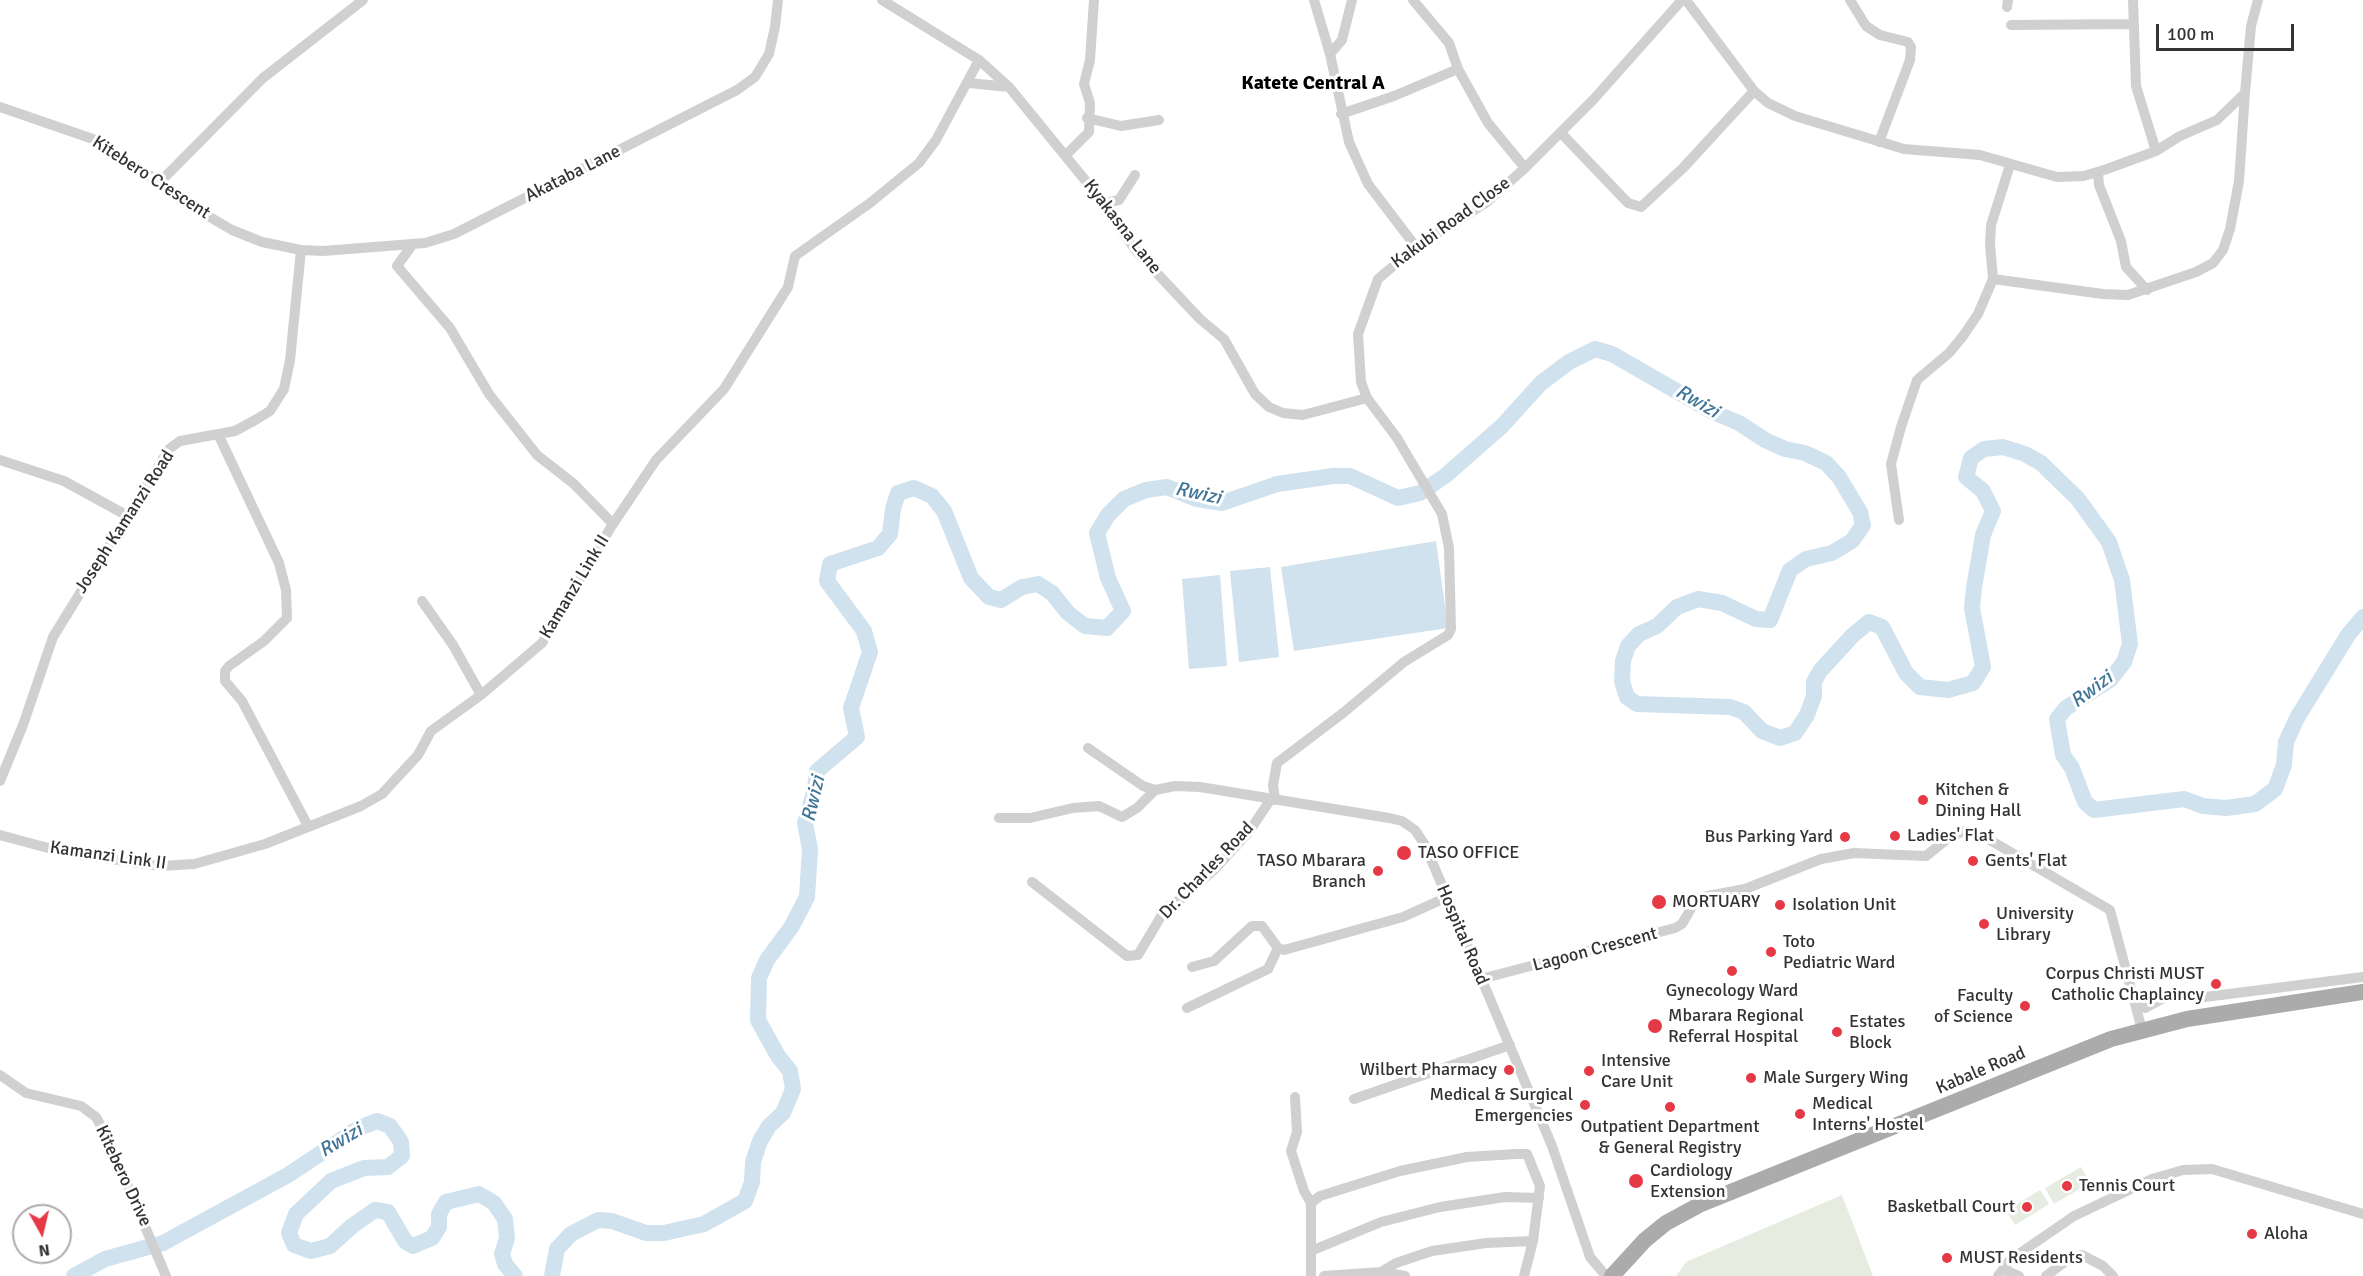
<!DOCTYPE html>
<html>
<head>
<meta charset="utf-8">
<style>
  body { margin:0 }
  #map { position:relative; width:2363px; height:1276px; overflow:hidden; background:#fff; font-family:Signika,sans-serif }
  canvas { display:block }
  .north { position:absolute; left:12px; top:1204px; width:60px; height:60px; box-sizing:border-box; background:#fff; border:2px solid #adadad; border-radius:50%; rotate:172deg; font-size:16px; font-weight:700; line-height:24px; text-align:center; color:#333 }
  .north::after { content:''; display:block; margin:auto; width:21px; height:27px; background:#e63946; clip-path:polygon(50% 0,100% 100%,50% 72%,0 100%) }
  .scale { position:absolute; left:2156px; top:24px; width:138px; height:27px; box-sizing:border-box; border:3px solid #333; border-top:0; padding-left:8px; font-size:18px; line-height:21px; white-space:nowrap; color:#333; -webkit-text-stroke:4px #fff; paint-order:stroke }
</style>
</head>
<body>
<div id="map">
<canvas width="2363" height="1276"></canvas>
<div class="north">N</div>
<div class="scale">100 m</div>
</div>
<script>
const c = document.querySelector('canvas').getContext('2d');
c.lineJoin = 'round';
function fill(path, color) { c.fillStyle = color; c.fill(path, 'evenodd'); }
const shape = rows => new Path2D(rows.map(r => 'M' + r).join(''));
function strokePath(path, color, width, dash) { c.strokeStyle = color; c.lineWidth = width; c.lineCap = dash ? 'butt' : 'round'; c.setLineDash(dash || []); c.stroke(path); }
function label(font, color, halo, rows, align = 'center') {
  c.font = font + ' Signika,sans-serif'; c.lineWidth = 6; c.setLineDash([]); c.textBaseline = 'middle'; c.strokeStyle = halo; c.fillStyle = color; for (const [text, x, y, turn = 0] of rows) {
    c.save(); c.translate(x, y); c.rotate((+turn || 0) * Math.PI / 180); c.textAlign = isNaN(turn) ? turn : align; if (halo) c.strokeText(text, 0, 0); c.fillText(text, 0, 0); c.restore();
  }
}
const green = shape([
  [2081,1167,2090,1183,2054,1204,2045,1188],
  [2040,1190,2049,1204,2015,1225,2006,1211],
  [1842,1195,1873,1276,1676,1276,1686,1262]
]);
const water = shape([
  [1436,541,1448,628,1294,651,1281,567],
  [1270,567,1279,657,1239,662,1230,571],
  [1220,575,1227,666,1189,669,1182,579]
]);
const river = shape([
  [74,1276,105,1259,163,1243,288,1175,359,1128,377,1121,390,1126,401,1142,402,1156,388,1167,364,1168,331,1181,296,1214,289,1233,294,1245,311,1251,330,1246,352,1226,375,1210,388,1212,405,1241,413,1246,432,1238,439,1227,439,1214,446,1202,479,1194,494,1203,505,1219,507,1238,502,1254,505,1264,515,1276],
  [552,1276,557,1249,571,1234,598,1220,612,1221,646,1233,664,1233,704,1224,745,1201,752,1182,753,1162,760,1141,769,1126,783,1113,793,1089,790,1071,778,1056,758,1020,759,978,767,960,792,926,807,897,810,849,805,823,815,789,817,771,857,737,851,708,870,652,864,631,827,581,830,564,878,548,890,534,893,509,898,493,914,488,932,496,944,511,971,578,989,597,1001,600,1022,587,1038,584,1052,593,1068,613,1085,626,1107,628,1123,611,1108,578,1097,533,1108,515,1124,499,1146,490,1167,487,1197,499,1222,503,1277,484,1333,476,1350,476,1398,498,1420,493,1445,476,1502,426,1541,383,1569,362,1595,349,1612,354,1713,412,1739,423,1765,440,1785,449,1805,453,1826,463,1839,477,1860,512,1863,525,1852,541,1832,553,1806,559,1790,570,1770,620,1756,619,1722,603,1698,599,1677,607,1657,626,1639,634,1628,646,1623,661,1622,681,1627,697,1637,704,1730,707,1744,712,1762,731,1780,738,1795,733,1807,715,1814,696,1814,682,1820,671,1853,635,1869,622,1882,627,1906,673,1920,687,1948,690,1973,683,1983,667,1972,608,1974,588,1983,535,1993,511,1983,491,1966,477,1971,458,1984,449,2003,447,2025,454,2041,463,2078,499,2109,542,2122,580,2130,644,2124,662,2111,679,2066,708,2057,719,2063,755,2072,768,2085,802,2094,810,2184,799,2203,806,2226,808,2255,804,2275,789,2284,765,2286,742,2297,718,2348,635,2363,617]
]);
const minor = shape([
  [882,0,979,60,1009,87,1085,180,1137,252,1200,319,1224,339,1255,394,1269,407,1283,413,1303,415,1367,398],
  [1314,0,1330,54,1349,142,1368,184,1416,247],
  [1413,0,1449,43,1458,69],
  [1686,0,1754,91,1768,103,1795,116,1904,149,1980,155,2057,177,2084,176,2107,169,2156,151,2180,136,2217,120,2245,93,2251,26,2258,0],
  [1850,0,1866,26,1880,35,1908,42,1911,47,1910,60,1879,142],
  [2133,0,2136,86,2156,151],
  [2007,7,2008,0],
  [2011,25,2133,24],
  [1330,54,1342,40,1352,0],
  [969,83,1009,87],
  [0,107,93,139,160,182,179,199,232,230,262,242,301,250,323,251,425,243,454,234,737,90,755,77,769,54,775,27,778,0],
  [1341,114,1394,96,1458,69,1488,123,1525,168],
  [1087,118,1121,126,1159,120],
  [1561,133,1628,203,1641,207,1683,168,1754,91],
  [1066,155,1089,132,1090,103,1084,84,1090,60,1094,0],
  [2098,172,2099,185,2121,241,2126,267,2147,290],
  [160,182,263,78,363,0],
  [1101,204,1119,200,1135,175],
  [412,245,397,266,450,328,489,394,537,455,574,484,613,524],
  [1993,279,2103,294,2128,295,2196,272,2213,263,2223,250,2230,229,2239,181,2245,93],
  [218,434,279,563,286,590,287,618,264,641,229,666,225,671,225,681,242,701,308,826],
  [0,460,64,481,126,515],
  [1899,520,1891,464,1901,427,1917,380,1949,353,1963,336,1978,314,1993,279,1990,244,1991,225,2010,165],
  [422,601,453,645,481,695],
  [1088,748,1143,786,1155,790],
  [0,781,23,725,53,637,169,449,180,441,235,431,257,419,270,411,284,389,290,360,301,250],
  [1275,800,1273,785,1277,763,1343,713,1404,662,1448,635,1451,629,1449,548,1442,514,1397,438,1367,398,1361,382,1358,334,1378,279,1416,247,1487,202,1525,168,1593,100,1682,0],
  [999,818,1030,818,1073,808,1099,806,1122,817,1137,808,1155,790,1175,786,1200,787,1389,818,1402,821,1415,830,1425,845,1552,1146,1590,1257,1606,1276],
  [0,835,63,852,160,866,194,864,265,844,361,806,382,794,418,755,431,731,481,695,542,643,611,527,656,460,724,389,788,287,795,256,870,203,919,163,936,140,979,60],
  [1032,882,1127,956,1138,955,1166,908,1181,899,1216,868,1248,833,1271,799],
  [1192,967,1214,961,1252,926,1262,926,1278,948,1284,950,1403,917,1445,898],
  [1481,979,1675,928,1682,924,1697,898,1745,889,1821,859,1854,853,1926,856,1951,836,1965,831,1983,836,2110,910,2142,1030],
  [2135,998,2145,1008,2165,997,2205,997,2363,977],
  [1187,1008,1268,969,1278,948],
  [0,1075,26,1093,81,1106,96,1117,107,1137,166,1276],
  [1295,1097,1297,1132,1291,1151,1304,1191,1311,1203],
  [1354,1099,1510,1045],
  [1311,1251,1381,1222,1440,1207,1505,1197,1539,1198],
  [2003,1269,2019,1276],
  [1381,1272,1396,1263,1432,1251,1486,1243,1533,1241],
  [1311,1276,1311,1203,1320,1196,1400,1171,1467,1157,1516,1154,1527,1154,1540,1186,1533,1241,1524,1276],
  [1324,1276,1381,1272,1405,1276],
  [1998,1276,2010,1260,2074,1216,2152,1179,2183,1170,2212,1169,2363,1214],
  [2046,1276,2066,1261,2082,1255,2103,1266,2113,1276]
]);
const primary = shape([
  [1612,1276,1645,1240,1666,1223,1701,1204,2111,1039,2187,1019,2363,992]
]);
const markers = [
  [1923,800,6,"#e63946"],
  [1895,836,6,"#e63946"],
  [1845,837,6,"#e63946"],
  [1404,853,8,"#e63946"],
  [1973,861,6,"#e63946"],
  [1378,871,6,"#e63946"],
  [1659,902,8,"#e63946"],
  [1780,905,6,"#e63946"],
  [1984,924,6,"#e63946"],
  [1771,952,6,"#e63946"],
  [1732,971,6,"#e63946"],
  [2216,984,6,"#e63946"],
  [2025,1006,6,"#e63946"],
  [1655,1026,8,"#e63946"],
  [1837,1032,6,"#e63946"],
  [1509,1070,6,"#e63946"],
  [1589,1071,6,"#e63946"],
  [1751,1078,6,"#e63946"],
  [1585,1105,6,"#e63946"],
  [1670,1107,6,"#e63946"],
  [1800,1114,6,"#e63946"],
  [1636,1181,8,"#e63946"],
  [2067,1186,6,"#e63946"],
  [2027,1207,6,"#e63946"],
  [2252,1234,6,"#e63946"],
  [1947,1258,6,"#e63946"]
];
const streetNames = [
  ["Akataba Lane",573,174,-27],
  ["Kitebero Crescent",151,178,33],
  ["Kakubi Road Close",1451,223,-36],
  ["Kyakasna Lane",1122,227,52],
  ["Joseph Kamanzi Road",125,522,-57],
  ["Kamanzi Link II",575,587,-59],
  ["Kamanzi Link II",108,856,8],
  ["Dr. Charles Road",1207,871,-46],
  ["Hospital Road",1462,935,67],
  ["Lagoon Crescent",1595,950,-15],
  ["Kabale Road",1981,1071,-23],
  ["Kitebero Drive",123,1176,65]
];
const poiNames = [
  ["Kitchen &",1935,790],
  ["Dining Hall",1935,811],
  ["Ladies' Flat",1907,836],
  ["Bus Parking Yard",1833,837,"right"],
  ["TASO OFFICE",1418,853],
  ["TASO Mbarara",1366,861,"right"],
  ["Branch",1366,882,"right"],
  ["Gents' Flat",1985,861],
  ["MORTUARY",1672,902],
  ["Isolation Unit",1792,905],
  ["University",1996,914],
  ["Library",1996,935],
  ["Toto",1783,942],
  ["Pediatric Ward",1783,963],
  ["Corpus Christi MUST",2204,974,"right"],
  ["Catholic Chaplaincy",2204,995,"right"],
  ["Gynecology Ward",1732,991,"center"],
  ["Faculty",2013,996,"right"],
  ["of Science",2013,1017,"right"],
  ["Mbarara Regional",1668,1016],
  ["Referral Hospital",1668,1037],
  ["Estates",1849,1022],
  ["Block",1849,1043],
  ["Intensive",1601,1061],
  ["Care Unit",1601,1082],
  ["Wilbert Pharmacy",1497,1070,"right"],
  ["Male Surgery Wing",1763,1078],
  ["Medical & Surgical",1573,1095,"right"],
  ["Emergencies",1573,1116,"right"],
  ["Medical",1812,1104],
  ["Interns' Hostel",1812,1125],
  ["Outpatient Department",1670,1127,"center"],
  ["& General Registry",1670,1148,"center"],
  ["Cardiology",1650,1171],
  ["Extension",1650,1192],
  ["Tennis Court",2079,1186],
  ["Basketball Court",2015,1207,"right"],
  ["Aloha",2264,1234],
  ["MUST Residents",1959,1258]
];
const neighbourhoodNames = [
  ["Katete Central A",1313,84]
];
const waterNames = [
  ["Rwizi",1697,402,30],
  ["Rwizi",1198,494,12],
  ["Rwizi",2092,690,-37],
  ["Rwizi",814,799,-77],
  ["Rwizi",341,1141,-31]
];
fill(green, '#e6ecdf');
fill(water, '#cfe2ee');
strokePath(river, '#cfe2ee', 16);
strokePath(minor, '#d0d0d0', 10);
strokePath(primary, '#ababab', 16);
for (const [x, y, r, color] of markers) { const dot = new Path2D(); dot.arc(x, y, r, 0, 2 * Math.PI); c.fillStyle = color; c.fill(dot); strokePath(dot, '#fff', 2); }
label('18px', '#333', '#fff', streetNames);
label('18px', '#333', '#fff', poiNames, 'left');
label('bold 20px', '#000', '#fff', neighbourhoodNames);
label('italic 20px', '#3f7597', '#fff', waterNames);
</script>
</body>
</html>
